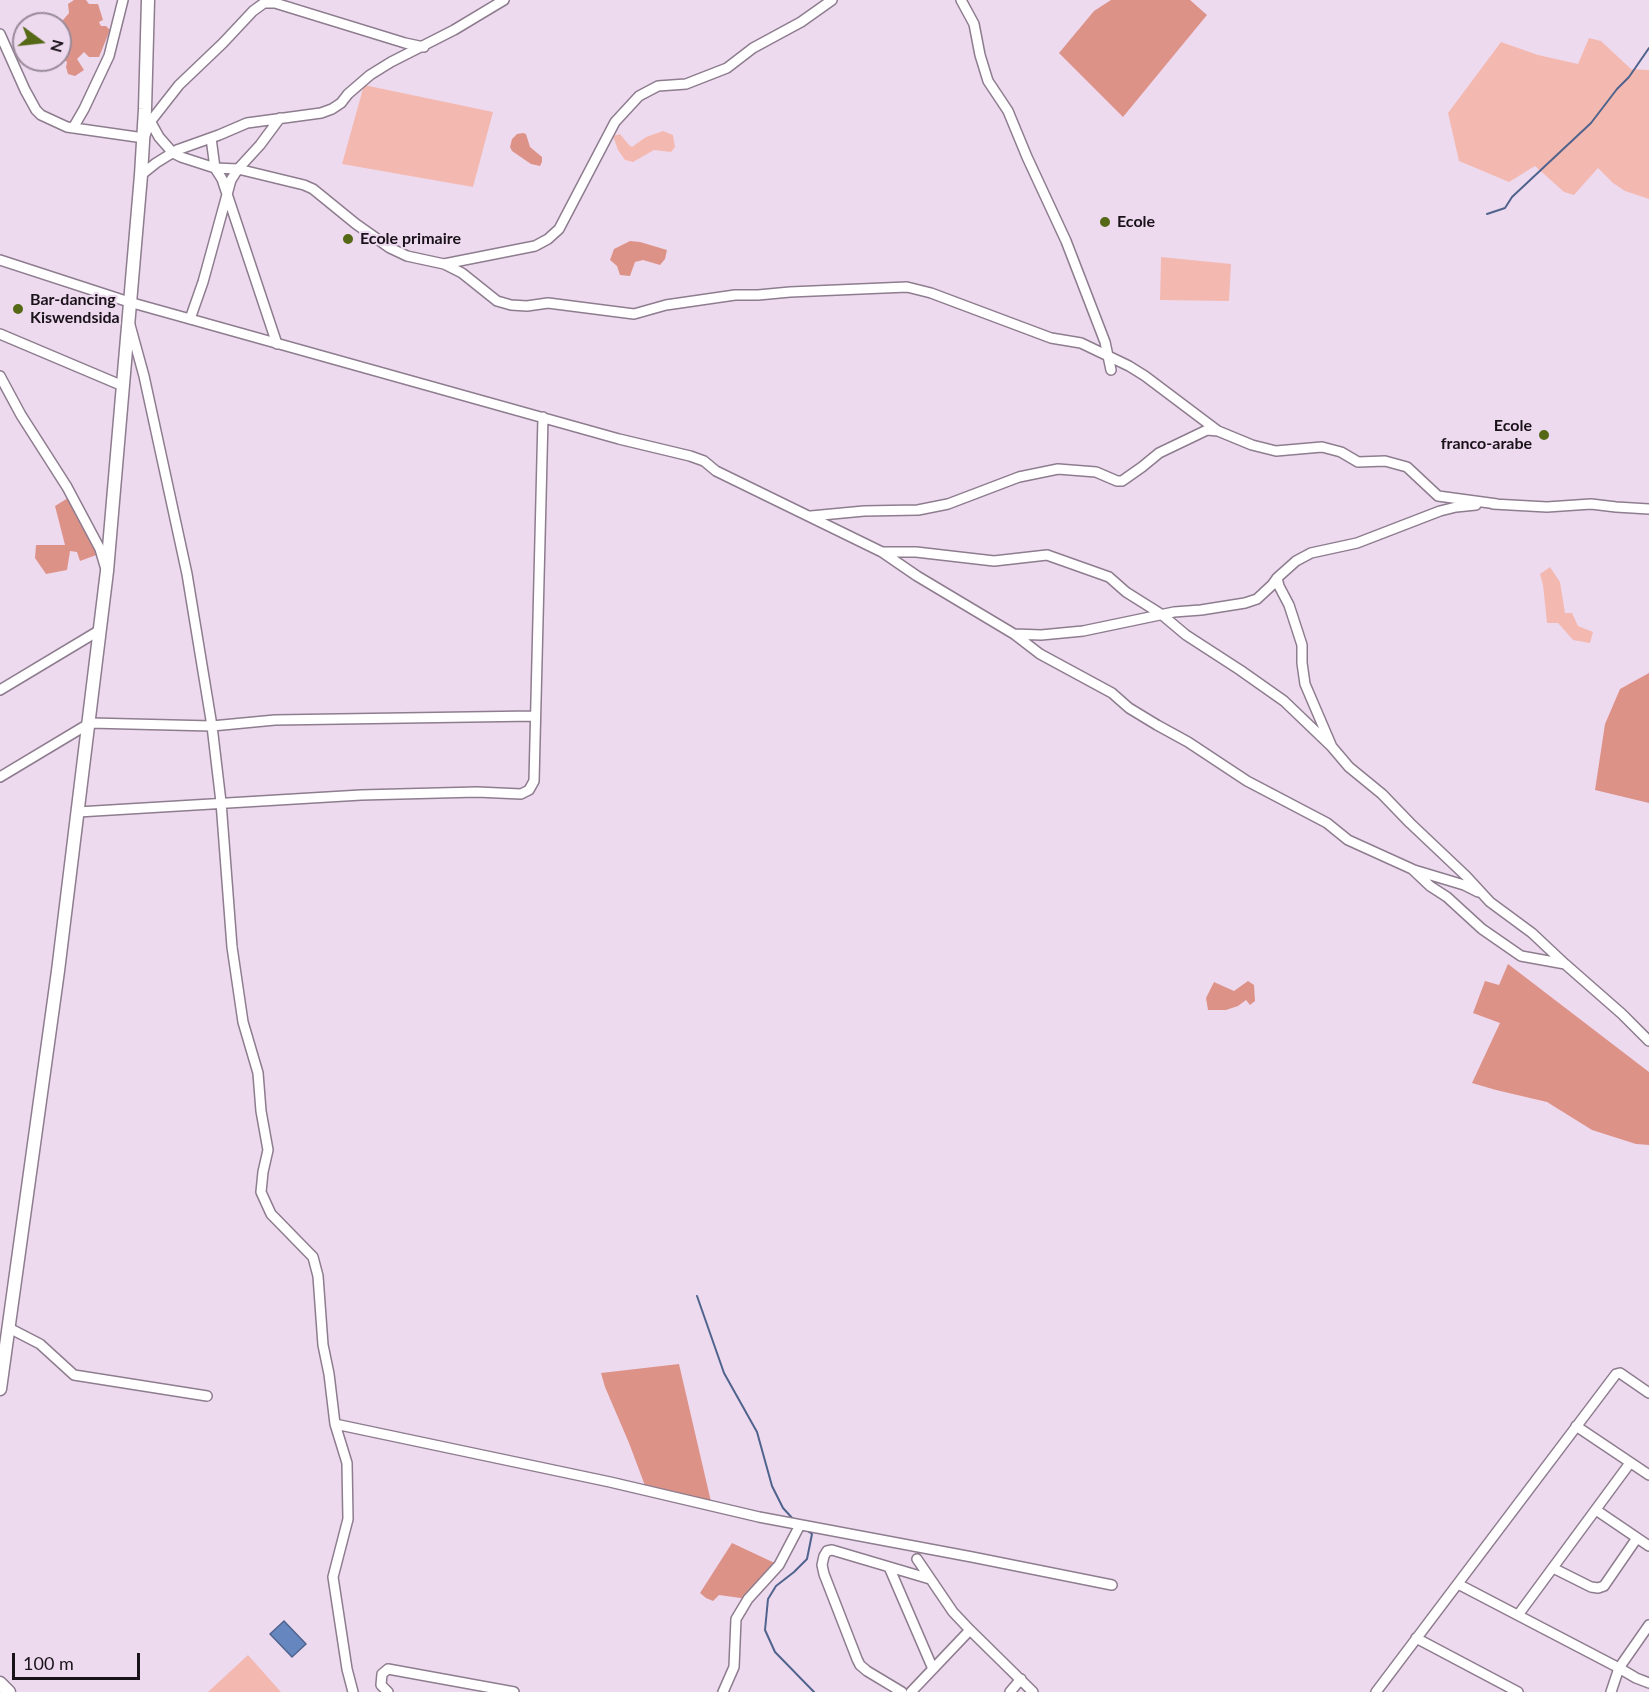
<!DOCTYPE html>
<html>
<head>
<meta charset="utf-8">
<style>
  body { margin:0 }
  #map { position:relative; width:1649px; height:1692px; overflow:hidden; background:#eedaef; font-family:Lato,sans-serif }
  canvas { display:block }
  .north { position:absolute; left:12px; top:12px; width:60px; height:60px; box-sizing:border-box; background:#eedaef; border:2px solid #998a99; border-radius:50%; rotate:105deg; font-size:16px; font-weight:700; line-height:24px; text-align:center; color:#191219 }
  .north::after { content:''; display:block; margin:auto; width:21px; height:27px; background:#546816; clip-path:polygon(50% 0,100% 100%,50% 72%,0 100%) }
  .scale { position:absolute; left:12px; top:1653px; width:128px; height:27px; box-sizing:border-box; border:3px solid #191219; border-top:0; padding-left:8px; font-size:18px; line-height:21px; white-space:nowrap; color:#191219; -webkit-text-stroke:4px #eedaef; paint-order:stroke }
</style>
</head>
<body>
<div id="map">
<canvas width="1649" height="1692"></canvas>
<div class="north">N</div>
<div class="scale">100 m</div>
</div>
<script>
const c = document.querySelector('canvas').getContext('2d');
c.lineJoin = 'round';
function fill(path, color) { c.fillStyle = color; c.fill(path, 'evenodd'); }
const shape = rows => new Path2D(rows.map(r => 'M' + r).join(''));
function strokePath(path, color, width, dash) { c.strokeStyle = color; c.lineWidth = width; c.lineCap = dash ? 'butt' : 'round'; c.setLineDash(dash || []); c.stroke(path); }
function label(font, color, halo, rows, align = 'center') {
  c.font = font + ' Lato,sans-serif'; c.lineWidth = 4.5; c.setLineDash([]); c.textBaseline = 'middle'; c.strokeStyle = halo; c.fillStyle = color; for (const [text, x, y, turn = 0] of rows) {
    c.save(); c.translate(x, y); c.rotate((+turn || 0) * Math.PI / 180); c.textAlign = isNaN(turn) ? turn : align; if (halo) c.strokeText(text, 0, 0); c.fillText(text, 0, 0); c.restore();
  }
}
const green = shape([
  [1589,38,1601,41,1631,69,1649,70,1649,199,1625,191,1613,183,1598,168,1574,195,1564,192,1535,166,1509,182,1459,161,1448,113,1501,42,1538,55,1578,64],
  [364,85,493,112,473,187,342,164],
  [663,131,673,135,675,147,671,152,654,150,633,162,625,160,618,150,613,136,620,134,629,145,632,147,646,137],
  [1161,257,1231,264,1229,301,1160,300],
  [1550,567,1560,582,1565,613,1572,613,1578,626,1593,632,1590,643,1573,640,1558,623,1547,623,1543,585,1540,574],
  [248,1655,281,1692,208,1692]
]);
const forest = shape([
  [74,0,86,0,89,4,98,4,103,20,99,22,101,26,106,26,110,30,99,57,89,57,84,52,77,59,84,70,75,76,68,74,66,67,67,62,60,55,60,24,56,24,63,20,69,13,68,4],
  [1111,0,1190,0,1207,15,1123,117,1059,53,1094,11],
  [523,133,526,134,530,147,542,157,542,162,540,166,531,164,512,151,510,147,512,139,517,134],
  [630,241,640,242,667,250,665,259,660,265,643,260,635,262,630,276,620,275,617,266,610,260,614,249],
  [68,498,99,554,80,561,77,552,70,551,67,570,46,574,35,558,36,545,65,545,55,506],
  [1649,673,1649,803,1595,790,1605,724,1620,689],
  [1508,964,1649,1072,1649,1145,1636,1144,1592,1130,1547,1102,1496,1090,1472,1083,1500,1023,1473,1013,1485,981,1499,985],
  [1248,981,1254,985,1255,1001,1250,1005,1246,1000,1238,1006,1226,1010,1208,1010,1206,998,1214,982,1234,991],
  [679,1364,712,1506,647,1491,629,1443,605,1387,601,1373],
  [732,1543,779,1565,748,1599,719,1595,713,1601,706,1598,700,1593]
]);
const water = shape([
  [284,1621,306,1644,292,1657,270,1634,284,1621]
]);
const stream = shape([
  [1487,214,1505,208,1512,197,1591,123,1617,89,1629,77,1649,48],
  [697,1296,724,1373,757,1432,772,1486,783,1508,794,1520],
  [805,1529,812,1534,807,1559,794,1572,776,1586,768,1599,765,1630,775,1652,814,1692]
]);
const minor = shape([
  [961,0,974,24,980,55,988,81,1008,111,1027,157,1066,241,1105,342,1111,370],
  [0,34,25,90,36,110,41,115,67,127,144,138,150,122,179,85,223,43,253,11,264,3,275,3,405,43,424,47],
  [149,119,159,137,173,153,181,157,215,168,222,179,277,344],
  [73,128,84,109,109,56,123,0],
  [211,138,215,168,238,169,304,185,313,189,356,224,390,248,407,256,444,264,462,273,497,301,511,305,527,306,548,303,634,314,666,305,735,295,758,295,790,292,907,287,931,293,1051,338,1081,343,1129,366,1145,376,1218,431,1252,445,1276,451,1322,447,1341,452,1358,462,1385,461,1407,467,1438,496,1497,504],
  [141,175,156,163,177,150,219,135,247,123,321,113,332,109,341,103,348,94,370,75,391,62,454,30,504,0],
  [0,260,129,302,190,319,619,439,690,456,704,461,716,471,882,552,917,576,1014,634,1040,654,1112,693,1129,708,1157,725,1188,742,1247,781,1327,823,1348,840,1412,869,1430,886,1447,897,1482,929,1521,956,1565,964,1622,1014,1649,1041],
  [444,264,535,246,548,239,559,229,615,122,639,96,658,86,686,84,727,68,753,48,801,22,832,0],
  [190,319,203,282,231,180,238,169,260,145,280,118],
  [130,325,144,376,187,574,212,726,221,802,232,947,243,1022,258,1073,261,1111,268,1150,263,1172,261,1192,271,1214,313,1257,318,1276,323,1345,329,1374,335,1424,347,1463,348,1519,333,1577,347,1669,353,1692],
  [0,334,123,386],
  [0,376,21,415,67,487,100,549,105,566],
  [1493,504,1547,507,1591,504,1616,507,1649,509],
  [811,516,864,511,918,510,948,504,1019,477,1058,469,1096,472,1117,481,1122,481,1142,467,1159,453,1207,430,1218,431],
  [882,552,916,552,994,561,1047,555,1109,577,1126,592,1161,614,1186,635,1240,670,1284,701,1332,747],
  [1277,578,1279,586,1289,605,1302,645,1302,663,1305,684,1332,747,1349,767,1382,794,1410,823,1466,876,1490,902,1532,933,1565,964],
  [1014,634,1041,635,1083,631,1174,612,1201,610,1245,603,1257,599,1272,585,1277,578,1296,561,1311,553,1357,543,1440,511,1456,507,1476,505],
  [0,690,100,630],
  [0,777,90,723,212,726,275,720,534,716],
  [78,812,361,795,477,792,521,794,529,790,534,781,543,417],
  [1414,870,1464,885,1478,892],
  [9,1328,40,1344,74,1375,207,1396],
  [335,1424,610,1482,759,1517,972,1557,1112,1585],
  [1576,1426,1649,1475],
  [1596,1510,1649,1546],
  [917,1559,953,1612,970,1630,1033,1692],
  [889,1567,933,1669],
  [1553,1568,1591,1587,1598,1588,1604,1586,1637,1538],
  [1458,1584,1619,1668,1636,1678,1649,1683],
  [1518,1615,1630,1463],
  [1416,1638,1518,1692],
  [388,1692,381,1685,382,1674,388,1669,514,1692],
  [723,1692,734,1667,736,1619,748,1599,779,1565,800,1525],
  [902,1692,867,1671,860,1665,857,1659,824,1574,822,1565,824,1556,827,1551,832,1550,930,1579],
  [911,1692,970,1630],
  [1010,1692,1021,1679],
  [1376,1692,1616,1374,1620,1373,1649,1393],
  [1611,1692,1619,1668,1649,1625]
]);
const major = shape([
  [0,1389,58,971,107,571,141,175,145,109,148,0],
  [0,1683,9,1692]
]);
const markers = [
  [1105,222,6,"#546816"],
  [348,239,6,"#546816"],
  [18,309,6,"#546816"],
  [1544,435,6,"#546816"]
];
const poiNames = [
  ["Ecole",1117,222],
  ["Ecole primaire",360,239],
  ["Bar-dancing",30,300],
  ["Kiswendsida",30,318],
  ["Ecole",1532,426,"right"],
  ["franco-arabe",1532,444,"right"]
];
fill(green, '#f3b9b1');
fill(forest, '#dd9288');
fill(water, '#6686bf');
strokePath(water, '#4f638d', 1.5);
strokePath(stream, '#4f638d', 2);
strokePath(minor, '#8e7c8f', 12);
strokePath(major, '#8e7c8f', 15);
strokePath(minor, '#fff', 9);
strokePath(major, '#fff', 12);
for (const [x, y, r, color] of markers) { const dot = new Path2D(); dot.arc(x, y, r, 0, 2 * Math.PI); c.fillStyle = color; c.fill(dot); strokePath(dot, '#eedaef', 2); }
label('bold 16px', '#191219', '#eedaef', poiNames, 'left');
</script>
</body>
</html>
